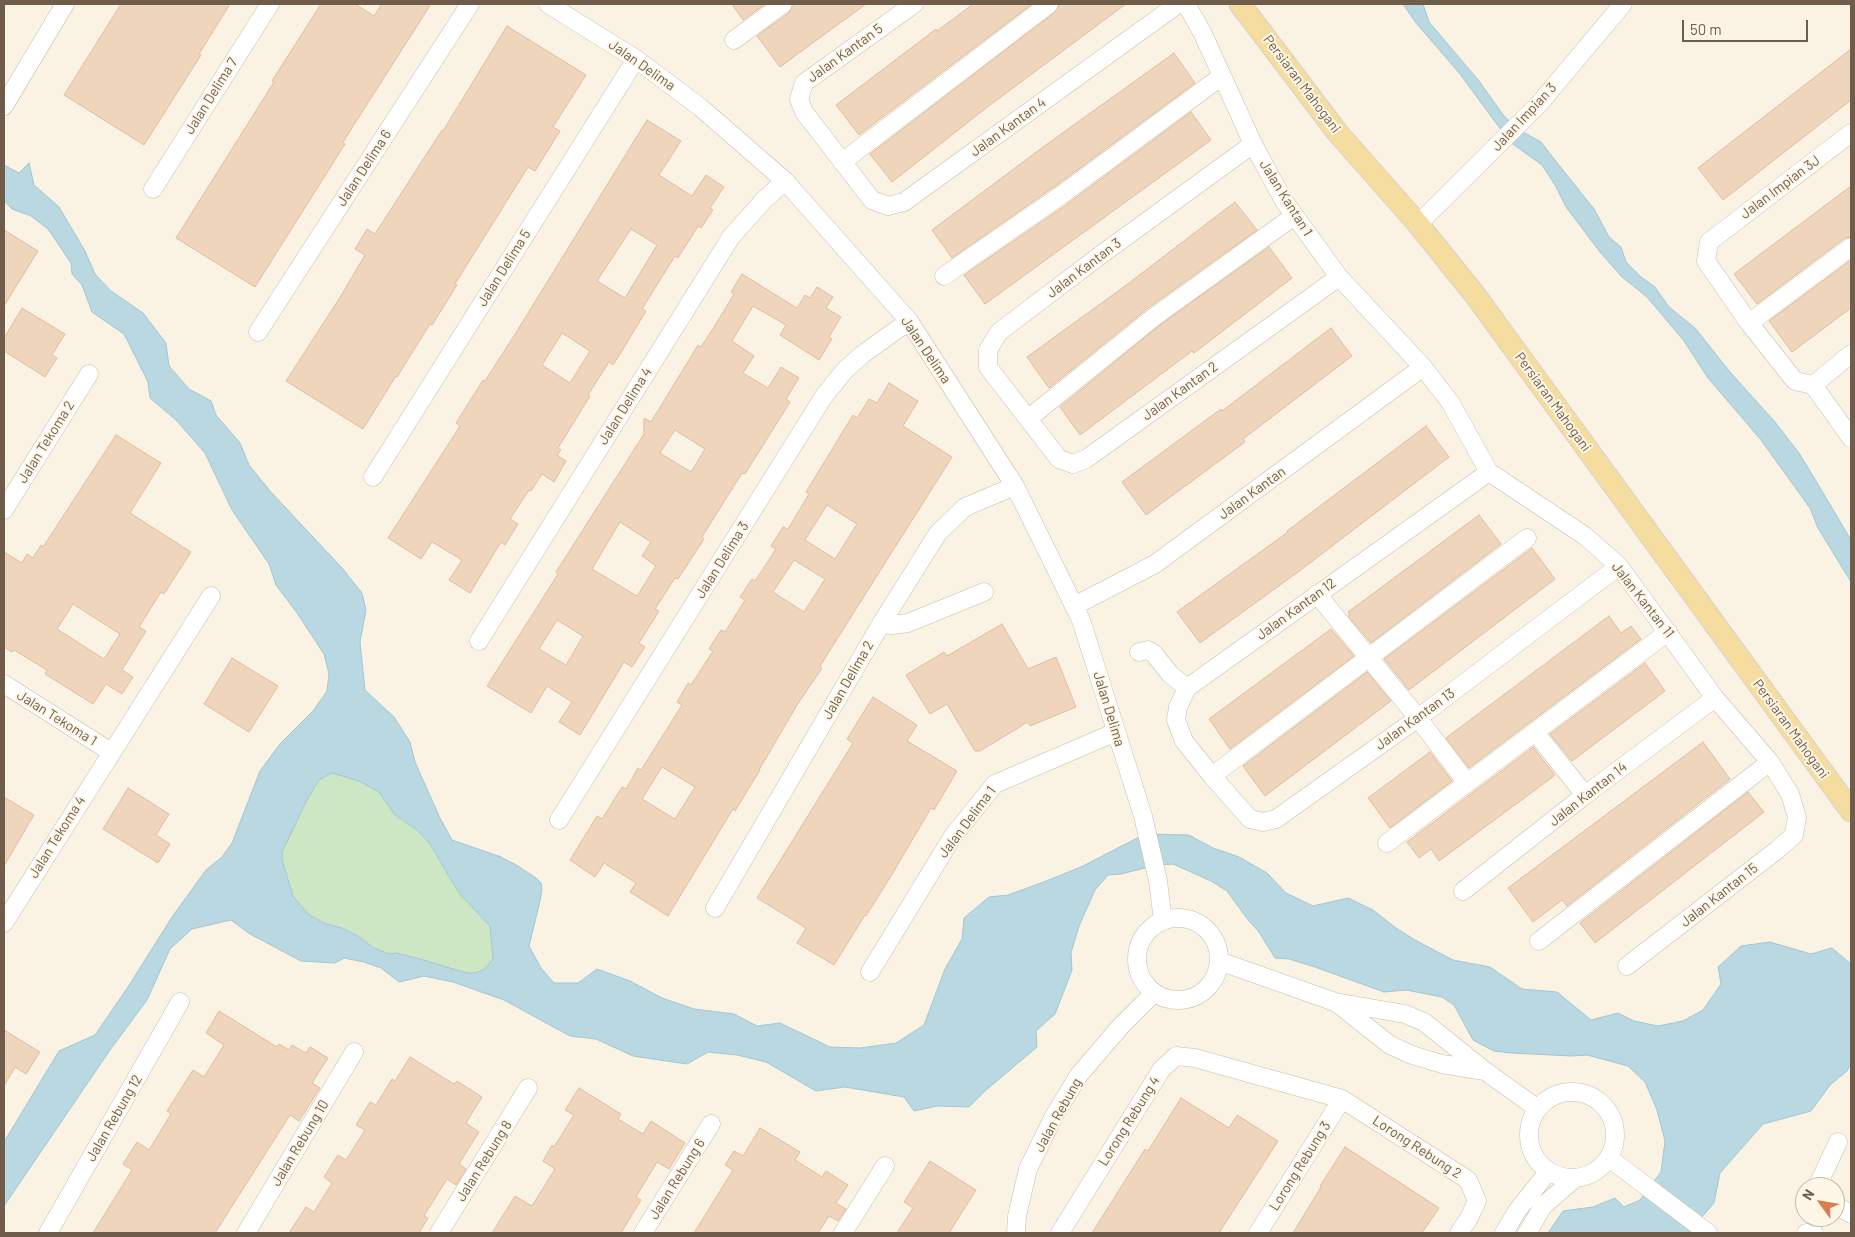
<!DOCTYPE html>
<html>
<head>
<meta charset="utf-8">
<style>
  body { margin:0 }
  #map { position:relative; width:1855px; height:1237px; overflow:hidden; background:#faf3e3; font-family:Barlow,sans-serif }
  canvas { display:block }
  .frame { position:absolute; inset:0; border:5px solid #705c4b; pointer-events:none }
  .north { position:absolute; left:1795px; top:1177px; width:50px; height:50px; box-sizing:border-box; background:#fef7e8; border:1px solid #c5b9a9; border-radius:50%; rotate:302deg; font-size:14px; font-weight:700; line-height:20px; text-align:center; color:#705c4b }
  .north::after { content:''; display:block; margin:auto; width:18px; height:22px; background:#dc7d50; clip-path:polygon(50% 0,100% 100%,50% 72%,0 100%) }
  .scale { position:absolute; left:1682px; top:20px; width:126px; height:22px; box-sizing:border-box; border:2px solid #705c4b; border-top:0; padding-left:6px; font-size:15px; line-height:18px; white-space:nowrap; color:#705c4b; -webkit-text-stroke:4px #fef7e8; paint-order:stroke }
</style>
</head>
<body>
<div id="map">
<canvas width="1855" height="1237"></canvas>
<div class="frame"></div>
<div class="north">N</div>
<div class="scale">50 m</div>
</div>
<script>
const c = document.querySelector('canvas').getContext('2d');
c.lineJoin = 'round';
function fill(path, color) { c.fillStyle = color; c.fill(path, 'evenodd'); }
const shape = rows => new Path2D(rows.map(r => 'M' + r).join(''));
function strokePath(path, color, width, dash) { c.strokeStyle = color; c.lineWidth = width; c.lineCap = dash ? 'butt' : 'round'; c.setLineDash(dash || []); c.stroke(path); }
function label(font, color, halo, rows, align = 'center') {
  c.font = font + ' Barlow,sans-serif'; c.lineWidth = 4; c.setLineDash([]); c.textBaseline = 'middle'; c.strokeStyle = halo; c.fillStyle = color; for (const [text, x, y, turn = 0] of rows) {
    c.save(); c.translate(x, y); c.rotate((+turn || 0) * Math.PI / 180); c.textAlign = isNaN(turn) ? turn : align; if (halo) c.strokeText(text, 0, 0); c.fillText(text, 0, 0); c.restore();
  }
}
const green = shape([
  [332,773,359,781,379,792,395,815,417,830,430,844,459,893,490,926,493,959,485,969,475,973,467,973,416,958,396,953,389,954,374,948,358,936,342,928,324,923,308,914,293,896,282,860,282,852,307,800,319,780]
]);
const water = shape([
  [1403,4,1423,4,1429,22,1479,81,1504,116,1519,130,1541,142,1558,164,1594,209,1609,237,1621,247,1626,262,1641,277,1655,287,1669,307,1695,328,1730,372,1775,422,1799,453,1816,481,1851,540,1851,582,1818,528,1810,508,1761,440,1708,378,1684,341,1647,297,1622,277,1600,252,1566,207,1555,185,1542,165,1510,142,1460,74,1416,23,1403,4],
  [29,163,34,185,59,207,85,251,95,274,111,291,143,313,166,343,169,366,189,389,211,401,216,415,240,443,249,465,270,491,342,568,362,593,366,610,360,642,365,690,394,717,410,742,415,762,440,818,452,840,501,857,518,866,536,878,541,883,542,889,540,901,529,946,541,968,554,983,578,983,597,969,630,981,662,998,694,1009,734,1014,757,1026,780,1023,830,1047,860,1048,896,1043,924,1025,945,969,962,939,964,918,989,897,1008,895,1041,883,1081,867,1145,834,1189,835,1213,848,1239,857,1267,873,1286,893,1313,906,1348,898,1373,910,1396,928,1415,940,1453,960,1490,967,1522,989,1557,992,1591,1020,1618,1013,1634,1021,1658,1026,1683,1021,1703,1010,1721,984,1718,967,1741,946,1770,942,1811,954,1832,948,1851,964,1851,1063,1847,1071,1830,1085,1811,1111,1763,1124,1720,1173,1714,1203,1688,1233,1548,1233,1563,1211,1593,1207,1615,1198,1624,1207,1640,1200,1661,1172,1665,1141,1657,1110,1645,1082,1628,1066,1587,1055,1571,1056,1511,1053,1494,1051,1473,1040,1454,1005,1442,997,1406,990,1384,992,1315,967,1289,959,1275,958,1259,932,1249,921,1227,891,1211,881,1173,864,1157,865,1121,874,1108,875,1095,890,1079,926,1071,953,1072,970,1055,1014,1036,1031,1037,1047,985,1091,969,1107,937,1106,914,1111,904,1097,845,1087,816,1091,766,1062,737,1055,708,1052,687,1064,633,1056,596,1039,570,1036,504,1000,453,982,424,976,399,982,381,968,364,962,344,958,335,963,301,961,250,934,231,920,192,929,170,949,147,1000,110,1050,4,1206,4,1142,59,1051,95,1035,128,987,172,917,206,870,222,857,232,843,260,771,280,744,313,711,327,691,329,674,324,654,297,613,276,585,269,564,232,510,205,453,176,420,150,398,148,382,124,334,92,312,82,285,72,274,71,263,48,229,31,216,12,209,4,201,4,165,19,173,29,163],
  [332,773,359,781,379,792,395,815,417,830,430,844,459,893,490,926,493,959,485,969,475,973,467,973,416,958,396,953,389,954,374,948,358,936,342,928,324,923,308,914,293,896,282,860,282,852,307,800,319,780,332,773]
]);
const building = shape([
  [121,4,230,4,199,54,201,55,144,145,64,95,121,4],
  [321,4,355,4,374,16,382,4,431,4,343,142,345,144,255,287,176,238,274,82,272,81,321,4],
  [732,4,765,4,743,20,732,4],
  [793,4,866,4,780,67,757,36,789,13,793,4],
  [973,4,1032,4,859,135,836,105,936,29,937,31,973,4],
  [1059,4,1126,4,990,105,892,182,870,154,1055,12,1059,4],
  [507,26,586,75,553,127,560,131,535,171,528,167,455,284,457,285,432,325,430,324,397,377,396,376,363,429,286,381,339,299,365,255,355,249,367,229,375,234,442,130,443,131,507,26],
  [1851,49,1851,100,1723,200,1698,168,1851,49],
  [1174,53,1195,83,1054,187,952,258,932,230,1043,147,1174,53],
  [1191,112,1211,140,985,304,964,275,1066,205,1191,112],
  [647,120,681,141,659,175,692,196,706,175,724,187,710,208,713,210,701,228,698,226,678,258,675,256,655,288,642,309,646,311,625,346,613,365,609,362,588,395,590,396,558,448,561,450,557,455,566,461,554,482,542,474,531,491,529,490,510,519,518,524,505,545,501,542,470,593,449,580,462,560,432,542,421,559,388,538,460,426,456,423,483,380,485,381,517,331,647,120],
  [631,229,657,245,625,298,597,281,631,229],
  [562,333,590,351,570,383,542,365,562,333],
  [1851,186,1851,237,1845,238,1757,304,1734,274,1851,186],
  [1235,202,1257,230,1148,308,1049,388,1027,357,1125,286,1235,202],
  [4,230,38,251,4,306,4,230],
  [1269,247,1292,278,1194,353,1192,351,1080,435,1060,407,1160,325,1269,247],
  [1851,260,1851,308,1792,352,1769,321,1851,260],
  [742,274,797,308,805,295,810,298,817,287,833,297,826,308,841,317,829,337,832,339,819,360,780,335,786,325,753,306,732,341,754,356,743,373,768,388,781,367,799,378,786,399,790,402,745,474,742,473,702,537,704,539,678,579,675,578,655,609,659,611,639,643,645,647,632,667,624,662,580,735,559,722,572,702,547,686,531,713,487,686,558,574,556,572,644,434,644,418,651,422,698,345,701,347,714,327,734,294,731,292,742,274],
  [675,430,705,449,691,472,660,453,675,430],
  [620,522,651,542,642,556,656,566,637,596,592,569,620,522],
  [557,620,583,636,566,665,539,649,557,620],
  [22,308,65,334,52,355,57,358,45,377,4,351,4,338,22,308],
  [1331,328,1352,356,1243,439,1245,442,1146,515,1122,482,1221,409,1222,411,1331,328],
  [889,383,918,401,903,426,952,457,820,666,822,668,797,705,759,770,760,770,735,811,733,809,668,916,630,892,636,883,604,863,595,877,570,860,597,816,602,819,622,787,626,789,638,768,641,770,682,705,677,702,688,683,691,685,713,651,709,649,721,630,725,632,745,600,740,597,752,579,755,581,776,549,771,546,783,527,788,529,809,494,806,492,853,415,857,418,869,399,877,403,889,383],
  [827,505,857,524,835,559,805,540,827,505],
  [794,560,825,579,804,612,773,592,794,560],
  [662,767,695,787,675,819,642,799,662,767],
  [1426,426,1449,457,1298,572,1200,643,1177,612,1288,532,1287,531,1426,426],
  [116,435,161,463,130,513,191,552,164,594,161,592,139,627,146,631,122,670,133,677,122,694,106,684,93,704,45,674,47,670,14,650,12,652,4,647,4,552,22,563,27,554,33,558,41,545,43,547,116,435],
  [73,604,120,634,104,659,57,629,73,604],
  [1479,515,1501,544,1371,643,1348,616,1350,615,1348,612,1479,515],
  [1532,548,1555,579,1409,690,1384,659,1532,548],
  [1609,616,1621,633,1631,626,1641,639,1469,768,1446,738,1609,616],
  [1002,624,1028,669,1056,657,1076,707,1030,726,1028,722,980,751,975,751,947,704,930,714,906,675,944,652,947,656,1002,624],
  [1331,629,1354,656,1230,749,1209,719,1331,629],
  [232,658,278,686,249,732,204,704,232,658],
  [1645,663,1665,691,1572,761,1550,734,1645,663],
  [1367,672,1391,701,1265,796,1243,766,1367,672],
  [873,697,917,725,907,741,957,771,934,810,931,808,891,876,866,916,865,915,834,965,797,943,806,928,757,898,853,743,847,739,873,697],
  [1703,742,1730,779,1567,906,1562,900,1533,922,1508,888,1703,742],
  [1533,747,1554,774,1554,776,1439,861,1431,849,1419,858,1407,842,1533,747],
  [1430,752,1452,781,1390,828,1368,798,1430,752],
  [128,788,169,814,156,835,170,844,158,863,103,829,128,788],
  [1748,792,1764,812,1595,943,1580,923,1748,792],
  [4,797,34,815,4,866,4,797],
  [219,1011,277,1047,279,1044,289,1050,292,1045,306,1053,310,1047,328,1058,312,1083,320,1088,299,1121,290,1115,215,1233,93,1233,132,1170,123,1164,137,1142,149,1150,171,1114,167,1111,193,1070,204,1077,224,1045,206,1033,219,1011],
  [4,1030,40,1052,26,1074,15,1067,4,1086,4,1030],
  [410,1057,454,1084,457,1081,482,1097,466,1123,479,1132,459,1164,466,1169,456,1185,447,1179,424,1216,428,1218,419,1233,289,1233,306,1207,314,1212,332,1183,324,1177,338,1155,346,1160,365,1130,356,1125,370,1102,376,1105,392,1079,395,1081,410,1057],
  [579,1088,621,1114,618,1119,643,1134,651,1121,685,1143,669,1169,657,1162,636,1197,641,1200,621,1233,492,1233,515,1196,532,1206,555,1169,543,1161,552,1145,554,1147,574,1115,565,1110,579,1088],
  [1181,1098,1229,1128,1237,1115,1278,1141,1219,1233,1092,1233,1145,1149,1148,1151,1181,1098],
  [760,1128,800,1152,795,1160,822,1177,826,1171,848,1185,836,1203,846,1209,838,1221,829,1216,818,1233,694,1233,733,1170,725,1165,734,1151,743,1156,760,1128],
  [1345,1147,1439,1208,1422,1233,1293,1233,1321,1187,1320,1186,1345,1147],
  [930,1161,976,1190,949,1233,897,1233,913,1208,904,1202,930,1161]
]);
const minor = shape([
  [548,4,636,59,700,107,785,181,909,321,1015,486,1081,620,1143,816,1158,881,1163,921],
  [914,4,804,83,799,99,804,112,872,200,888,206,904,202,1178,4],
  [1186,4,1202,32,1253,144,1284,201,1339,277,1423,367,1450,402,1489,472,1585,536,1619,566,1715,698,1770,762,1790,794,1797,817,1794,835,1777,850,1627,966],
  [734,40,783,4],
  [4,106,65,4],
  [1851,133,1709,242,1706,261,1749,323,1795,381,1813,385,1851,438],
  [1253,144,1102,254,999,332,988,350,988,367,1059,459,1073,464,1086,459,1339,277],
  [842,162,1049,4],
  [153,189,270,4],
  [1418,224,1539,104,1623,4],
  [944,276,1060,196,1222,76],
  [1749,323,1851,247],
  [258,332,470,4],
  [1813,385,1851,354],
  [1029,418,1154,317,1294,216],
  [1489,472,1187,688,1178,707,1176,720,1184,741,1212,776,1250,819,1263,822,1276,819,1418,718,1619,566],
  [373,477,636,59],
  [4,510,89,374],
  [1317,594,1418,718,1467,783],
  [1074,606,1155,564,1423,367],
  [881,624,892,625,908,623,984,592],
  [479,641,731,237,764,200,785,181],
  [1139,652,1148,650,1154,654,1170,674,1187,688],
  [4,684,111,752],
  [1535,732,1585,795],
  [1212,776,1527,538],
  [559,820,824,396,845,370,863,354,909,321],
  [1387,843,1668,632],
  [1463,891,1585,795,1715,698],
  [715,908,881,624,938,533,965,507,1015,486],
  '1137 959a41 41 0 1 1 82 0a41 41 0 1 1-82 0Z',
  [4,923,211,596],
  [1539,941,1770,762],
  [1219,961,1335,1002,1405,1014,1424,1022,1485,1071,1538,1109],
  [870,972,953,836,995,784,1116,732],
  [1338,1004,1390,1045,1412,1055,1442,1064,1485,1071],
  '1529 1135a43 43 0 1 1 86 0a43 43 0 1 1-86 0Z',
  [1609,1158,1708,1233],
  [1817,1187,1838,1142],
  [1835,1205,1851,1214],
  [48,1233,180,1002],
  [246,1233,354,1052],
  [439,1233,528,1088],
  [643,1233,711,1124],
  [843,1233,885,1166],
  [1016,1233,1017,1216,1028,1169,1054,1116,1079,1075,1119,1028,1154,993],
  [1060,1233,1161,1070,1176,1056,1195,1058,1342,1099,1468,1180,1477,1201,1469,1218,1459,1233],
  [1258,1233,1342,1099],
  [1504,1233,1517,1211,1548,1172],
  [1527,1233,1543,1206,1574,1179],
  [1806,1233,1814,1233]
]);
const major = shape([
  [1240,4,1337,132,1418,224,1475,295,1851,811]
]);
const streetNames = [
  ["Jalan Kantan 5",845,53,-36],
  ["Jalan Delima",642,65,35],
  ["Persiaran Mahogani",1302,84,53],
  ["Jalan Delima 7",211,96,-58],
  ["Jalan Impian 3",1524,117,-47],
  ["Jalan Kantan 4",1008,127,-36],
  ["Jalan Delima 6",364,168,-57],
  ["Jalan Impian 3J",1780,187,-37],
  ["Jalan Kantan 1",1286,198,58],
  ["Jalan Delima 5",504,268,-58],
  ["Jalan Kantan 3",1084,268,-37],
  ["Jalan Delima",926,350,56],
  ["Jalan Kantan 2",1180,391,-36],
  ["Persiaran Mahogani",1553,402,54],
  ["Jalan Delima 4",625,406,-58],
  ["Jalan Tekoma 2",46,442,-58],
  ["Jalan Kantan",1252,493,-36],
  ["Jalan Delima 3",722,560,-58],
  ["Jalan Kantan 11",1643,600,52],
  ["Jalan Kantan 12",1296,609,-36],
  ["Jalan Delima 2",848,680,-60],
  ["Jalan Delima",1109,709,73],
  ["Jalan Tekoma 1",57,718,32],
  ["Jalan Kantan 13",1415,719,-36],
  ["Persiaran Mahogani",1791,729,54],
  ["Jalan Kantan 14",1588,794,-38],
  ["Jalan Delima 1",967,822,-53],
  ["Jalan Tekoma 4",57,837,-58],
  ["Jalan Kantan 15",1719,895,-38],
  ["Jalan Rebung",1058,1115,-61],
  ["Jalan Rebung 12",114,1118,-60],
  ["Lorong Rebung 4",1129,1121,-58],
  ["Jalan Rebung 10",300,1143,-59],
  ["Lorong Rebung 2",1417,1147,33],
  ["Jalan Rebung 8",484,1161,-58],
  ["Lorong Rebung 3",1300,1166,-58],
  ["Jalan Rebung 6",677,1179,-58]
];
fill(green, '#cde6c3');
fill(water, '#b9d8e2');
strokePath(water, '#a0c6d3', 1);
fill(building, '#eed5bc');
strokePath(building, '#dfbd9e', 1);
strokePath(minor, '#cabcaa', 19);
strokePath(major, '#d7d1cd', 23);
strokePath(minor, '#fff', 18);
strokePath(major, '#f5dd9f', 21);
label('14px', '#705c4b', '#fef7e8', streetNames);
</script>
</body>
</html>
